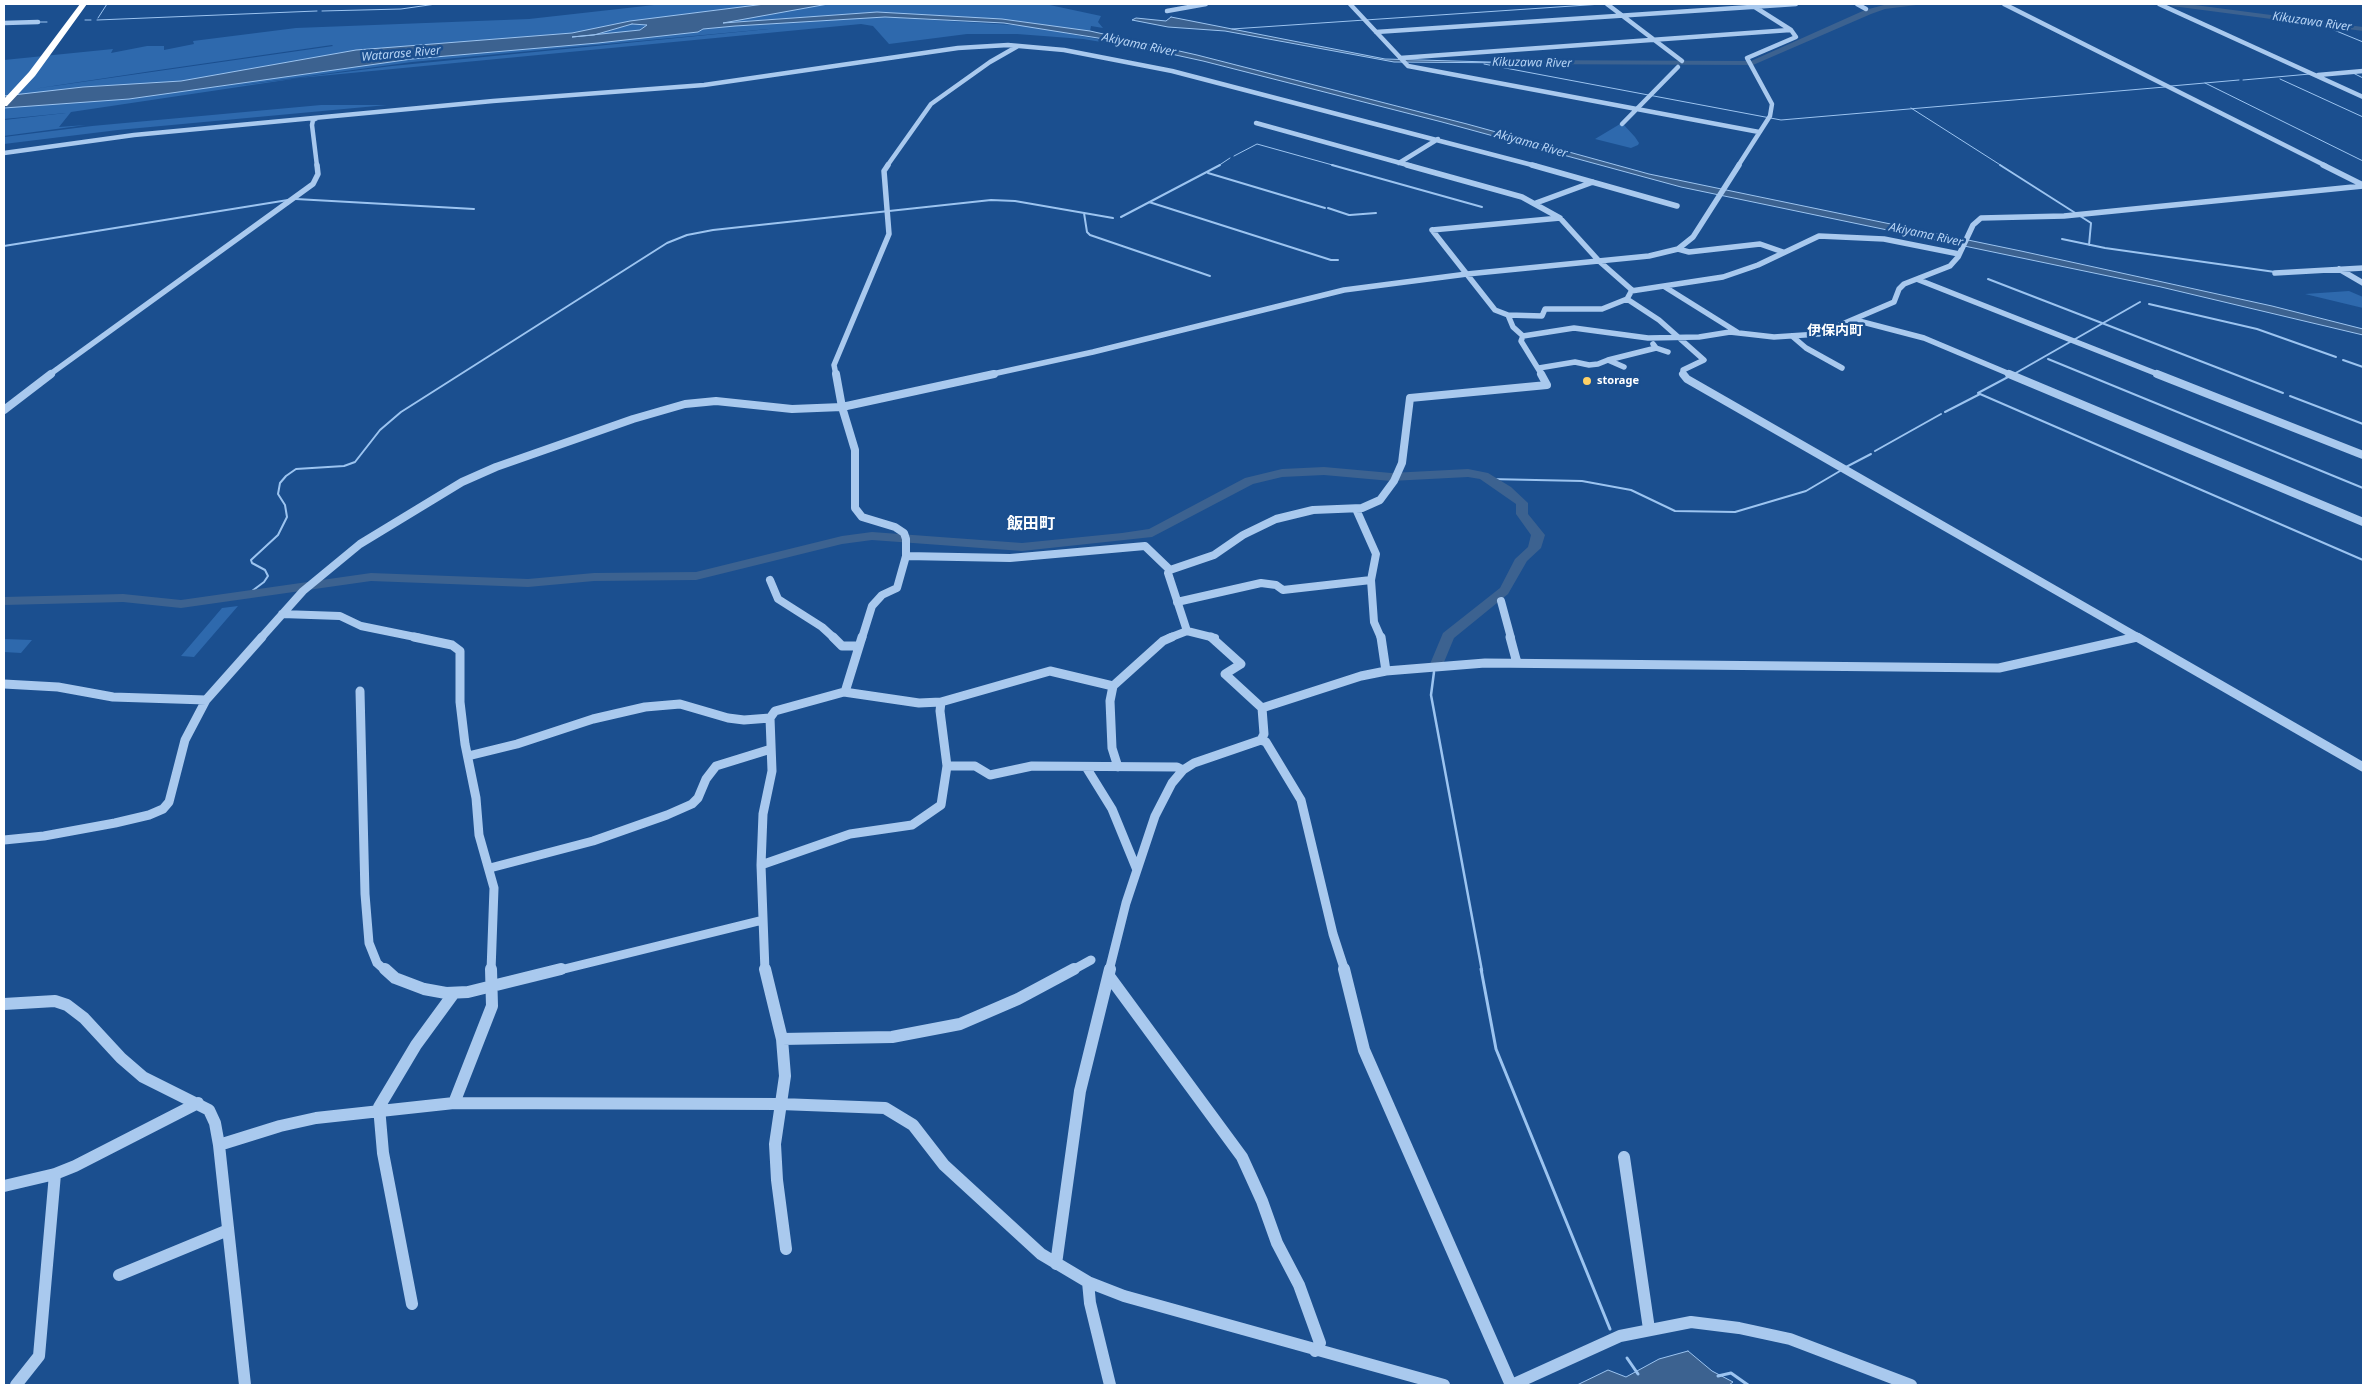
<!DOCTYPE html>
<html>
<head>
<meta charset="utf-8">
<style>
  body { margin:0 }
  #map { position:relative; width:2367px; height:1389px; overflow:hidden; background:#1b4f8f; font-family:"Noto Sans",sans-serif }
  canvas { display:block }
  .frame { position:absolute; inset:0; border:5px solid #fff; pointer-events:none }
</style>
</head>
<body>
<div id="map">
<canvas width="2367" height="1389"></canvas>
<div class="frame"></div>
</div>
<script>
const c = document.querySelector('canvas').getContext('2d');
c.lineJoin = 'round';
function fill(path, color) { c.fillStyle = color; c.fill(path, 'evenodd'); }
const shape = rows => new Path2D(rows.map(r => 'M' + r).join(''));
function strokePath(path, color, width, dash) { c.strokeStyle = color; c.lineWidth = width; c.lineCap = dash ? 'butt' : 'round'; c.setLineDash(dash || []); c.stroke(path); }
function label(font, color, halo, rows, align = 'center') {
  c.font = font + ' "Noto Sans","Noto Sans JP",sans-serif'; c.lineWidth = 5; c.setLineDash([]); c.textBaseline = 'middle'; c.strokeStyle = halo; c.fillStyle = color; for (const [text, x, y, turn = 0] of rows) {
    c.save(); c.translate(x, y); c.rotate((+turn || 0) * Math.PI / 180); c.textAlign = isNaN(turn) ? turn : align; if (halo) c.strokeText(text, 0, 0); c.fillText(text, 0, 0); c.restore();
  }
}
const green = shape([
  [663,4,765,4,630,21,572,33,356,50,181,81,4,96,4,60,113,49,111,53,147,46,164,46,164,50,194,44,193,41,296,28,529,19],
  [332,45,333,46,33,89,152,71],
  [828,4,1045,4,1101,16,1098,22,1103,28,1091,26,1090,31,1002,19,877,12,717,23],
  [885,17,1029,26,1175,54,1083,39,1017,34,967,34,889,44,873,26,861,24,299,78,71,112,59,127,86,125,4,136,4,120,66,113,4,119,4,108,10,107,129,99,412,59,598,43,698,32,703,29,735,26],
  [779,28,392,66,220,88,412,62],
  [632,24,647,25,640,30,571,38,594,35],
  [321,105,387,105,118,130,4,144,4,137,92,126],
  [1620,124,1624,125,1635,137,1639,143,1638,145,1631,148,1595,139],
  [2349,291,2363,297,2363,308,2305,294],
  [238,606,194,657,181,656,222,608],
  [4,639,32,640,21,653,4,652]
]);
const water = shape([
  [765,4,828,4,723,23,877,12,1002,19,1090,31,1197,55,1467,124,1649,174,2021,251,2272,306,2363,329,2363,335,2161,287,1681,187,1442,122,1203,61,1098,38,1004,23,885,17,735,26,703,29,698,32,598,43,412,59,129,99,4,108,4,96,83,87,181,81,356,50,572,33,630,21,765,4],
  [632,24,647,25,640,30,572,37,594,35,632,24],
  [1171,17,1385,59,1524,63,1394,62,1225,31,1168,27,1132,20,1136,18,1166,21,1171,17],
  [1688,1351,1712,1371,1733,1382,1729,1385,1577,1385,1608,1370,1626,1377,1659,1359,1688,1351]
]);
const streamFar3 = shape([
  [322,11,401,9,436,4],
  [98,18,107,4],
  [85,20,91,20],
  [97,20,317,11],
  [38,22,47,22],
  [2329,28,2363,42],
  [1232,29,1602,4],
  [1484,64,1781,120,2165,87],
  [2353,73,2363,78],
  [2280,79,2363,117],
  [2243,80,2310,74],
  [2205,83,2363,161],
  [2171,86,2239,80],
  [1911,108,2002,166],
  [1234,156,1257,144,1336,166],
  [1218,166,1230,158]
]);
const streamFar2 = shape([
  [1332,165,1482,207],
  [2000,165,2091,223,2089,245],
  [1208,173,1325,208],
  [296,199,474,209],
  [1149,202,1331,260,1338,260],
  [1328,208,1349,215],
  [1084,213,1087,232,1090,235,1210,276],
  [1350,215,1376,213],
  [1121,217,1220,165],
  [2062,239,2105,248,2275,272],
  [4,246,288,200],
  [1988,279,2283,393],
  [2149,304,2257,329,2336,357],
  [2048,359,2363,488],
  [2343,360,2363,367],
  [2014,374,2140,302],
  [1978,393,2008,377],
  [2290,396,2363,424],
  [1945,412,1980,394,2363,560],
  [1875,451,1941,414],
  [1846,467,1871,454],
  [1489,479,1582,481,1631,490,1675,511,1735,512,1806,491,1840,471],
  [248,594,264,582,268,576,265,570,252,563,251,560,278,535,287,517,285,505,278,494,280,483,286,476,296,469,344,466,355,462,380,430,401,412,667,243,687,235,713,230,991,200,1015,201,1113,218]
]);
const streamFar1 = shape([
  [1434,672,1431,695,1482,971]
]);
const stream = shape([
  [1481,969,1496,1049,1610,1329],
  [1627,1358,1638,1374],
  [1718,1376,1731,1373,1748,1385]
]);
const river = shape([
  [1924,4,1885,9,1871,14,1753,65,1504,64,1500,62,1504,60,1751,61,1865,10,1884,5,1924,4],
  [2169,4,2187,4,2363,27,2363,31,2172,6,2169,4],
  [1324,467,1391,473,1468,469,1488,473,1511,487,1528,503,1528,514,1545,535,1541,548,1527,561,1508,594,1454,638,1442,667,1437,669,1430,664,1443,633,1500,588,1515,559,1528,547,1531,535,1516,514,1516,504,1480,479,1468,477,1391,481,1324,475,1282,477,1253,484,1152,537,1022,551,872,540,842,544,696,580,594,581,528,587,371,581,181,608,123,602,4,605,4,597,123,594,181,600,371,573,528,579,594,573,696,572,842,536,872,532,1022,543,1122,533,1149,529,1245,478,1282,469,1324,467]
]);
const minorFar4 = shape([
  [1350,4,1408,66,1759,132],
  [1607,4,1682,61],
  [1857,4,1866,9],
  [2004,4,2326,166],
  [2159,4,2363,97],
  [1167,11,1206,4],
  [4,23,38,22],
  [1376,32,1796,4],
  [1400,58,1790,30],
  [2318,75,2363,71],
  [317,118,313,120,312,125,317,166],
  [1256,123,1411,166],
  [1622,124,1678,67],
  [4,153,134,135,493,101,704,85,958,48,1008,45,1064,50,1172,71,1536,166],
  [1399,163,1438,139],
  [887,166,931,104,990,62,1018,46],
  [1738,166,1770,116,1772,104,1747,58,1796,37,1791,30,1750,4]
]);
const minorFar3 = shape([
  [1407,165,1522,197,1560,218],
  [1532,165,1677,206],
  [2323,165,2363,185],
  [1536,203,1593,182],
  [1432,230,1560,218,1599,261,1632,290,1627,299,1659,320,1704,360,1683,370,1683,375],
  [1432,230,1495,310,1508,315,1513,327,1523,336,1521,341,1542,375],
  [1678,249,1689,252,1760,244,1783,252],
  [2339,269,2363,283],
  [2275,273,2363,268],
  [1919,280,2160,375],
  [1665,287,1737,332],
  [1631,291,1723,277,1758,265,1819,236,1884,239,1959,254],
  [1508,315,1542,316,1545,309,1602,309,1627,299],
  [1855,320,1924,338,2012,375],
  [1523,336,1574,328,1648,338,1699,337,1730,332,1774,337,1819,334,1894,302,1899,289,1904,284,1950,266,1958,257,1973,225,1981,218,2064,216,2363,186],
  [1792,336,1806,348,1842,368],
  [1653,344,1656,348,1668,352],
  [1624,367,1608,360,1656,348],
  [1539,368,1575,362,1589,365,1598,364,1608,360],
  [49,375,313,184,318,174,317,165],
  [836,375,834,365,889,234,884,171,888,165],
  [988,375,1093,352,1344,290,1467,274,1649,256,1678,249,1693,237,1739,165]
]);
const minorFar2 = shape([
  [836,374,842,407,855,450,855,508,862,517,895,527,904,533,906,539,906,556,897,588,882,595,872,606,862,638],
  [1683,374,1687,379,2139,638],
  [2009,374,2363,522],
  [2157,374,2363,455],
  [4,410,51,374],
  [1356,509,1376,554,1371,580,1374,622,1381,638],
  [906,556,1010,558,1145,546,1170,570],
  [770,580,778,599,822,627,834,638],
  [1501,601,1511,638],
  [1177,602,1261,583,1276,585,1283,590,1371,580],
  [282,614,340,616,361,626,420,638],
  [1187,631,1215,638],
  [261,638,303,591,360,544,462,482,496,467,633,419,685,404,716,401,792,409,842,407,994,374],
  [1169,638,1187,631,1168,573,1170,570,1214,555,1243,535,1276,519,1313,510,1362,508,1380,500,1394,481,1402,463,1410,398,1547,385,1541,374],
  [2131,638,2137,637]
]);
const minorFar1 = shape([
  [414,637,452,645,460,651,460,702,465,744,476,798,479,835,494,888,491,971],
  [833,637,842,646,859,646],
  [1211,637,1241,664,1225,674,1262,708],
  [1381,637,1386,671],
  [1510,637,1517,663],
  [2137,637,2363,767],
  [4,684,58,687,113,697,206,700],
  [360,691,365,894,369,943,377,963,386,971],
  [845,692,862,637],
  [1261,740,1266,742,1301,800,1333,934,1345,971],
  [468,756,517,744,593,719,645,707,680,704,728,718,744,720,770,718],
  [947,766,975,766,990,775,1032,766,1177,767,1183,770],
  [1086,767,1112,809,1137,870],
  [1118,767,1112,748,1110,701,1113,686,1163,641,1172,637],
  [4,840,44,836,115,823,149,815,163,809,169,802,185,740,206,700,262,637],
  [761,865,850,834,912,825,941,805,947,766,940,711,941,702],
  [490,868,593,841,667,815,692,804,698,798,706,779,716,766,771,749],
  [556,971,763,920],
  [765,971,761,865,763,814,772,771,770,718,775,711,844,692,919,703,941,702,1050,671,1113,686],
  [1071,971,1091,960],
  [1109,971,1126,903,1155,816,1172,783,1183,770,1194,763,1261,740,1264,734,1262,708,1361,676,1386,671,1485,663,1999,668,2137,637]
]);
const minor = shape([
  [385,969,395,978,424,989,446,993,468,992,561,969],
  [765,969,782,1039],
  [1344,969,1364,1050,1511,1385],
  [1109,976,1242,1157,1262,1201,1277,1243,1299,1285,1320,1343,1315,1351],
  [4,1004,55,1001,67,1005,84,1018,121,1058,143,1077,209,1110,215,1123,219,1145,245,1385],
  [454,1103,492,1006,491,969],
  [219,1145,280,1126,316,1118,454,1103,781,1104,885,1108,913,1125,944,1165,1041,1254,1088,1282,1124,1296,1444,1385],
  [1624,1157,1649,1329],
  [4,1186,55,1174,75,1166,198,1103],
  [786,1249,777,1180,775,1144,785,1076,782,1039,892,1037,960,1024,1018,999,1074,969],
  [1056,1264,1080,1091,1110,969],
  [119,1275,228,1230],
  [1088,1282,1090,1303,1110,1385],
  [412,1304,383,1153,379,1107,416,1045,454,993],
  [16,1385,39,1356,55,1174],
  [1512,1385,1620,1336,1691,1322,1739,1328,1790,1339,1911,1385]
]);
const highway = shape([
  [80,4,87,4,35,76,7,106,4,106,4,99,29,72,80,4]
]);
const markers = [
  [1587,381,5,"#ffd166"]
];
const farPoinames = [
  ["storage",1597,381]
];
const farWaternames = [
  ["Kikuzawa River",2312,22,8],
  ["Akiyama River",1139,45,12],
  ["Watarase River",401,54,-5],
  ["Kikuzawa River",1532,63,1],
  ["Akiyama River",1531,144,16],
  ["Akiyama River",1926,235,12]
];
const farQuarternames = [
  ["伊保内町",1835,331]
];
const quarterNames = [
  ["飯田町",1031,524]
];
fill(green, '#2e69ad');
fill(water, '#3c6290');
strokePath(water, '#9cc4f0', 1);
strokePath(streamFar3, '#9cc4f0', 1);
strokePath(streamFar2, '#9cc4f0', 2);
strokePath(streamFar1, '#9cc4f0', 2.5);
strokePath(stream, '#9cc4f0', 3);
fill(river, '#3c6290');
strokePath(minorFar4, '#a9c9ee', 4.5);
strokePath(minorFar3, '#a9c9ee', 5.5);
strokePath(minorFar2, '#a9c9ee', 8);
strokePath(minorFar1, '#a9c9ee', 9);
strokePath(minor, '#a9c9ee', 12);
fill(highway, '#fff');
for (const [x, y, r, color] of markers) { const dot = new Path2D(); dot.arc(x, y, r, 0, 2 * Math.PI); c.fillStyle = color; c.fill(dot); strokePath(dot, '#1b4f8f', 2); }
label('bold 11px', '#fff', '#1b4f8f', farPoinames, 'left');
label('italic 12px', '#b5d3f5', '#1b4f8f', farWaternames);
label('bold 14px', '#fff', '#1b4f8f', farQuarternames);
label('bold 16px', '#fff', '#1b4f8f', quarterNames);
</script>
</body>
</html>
